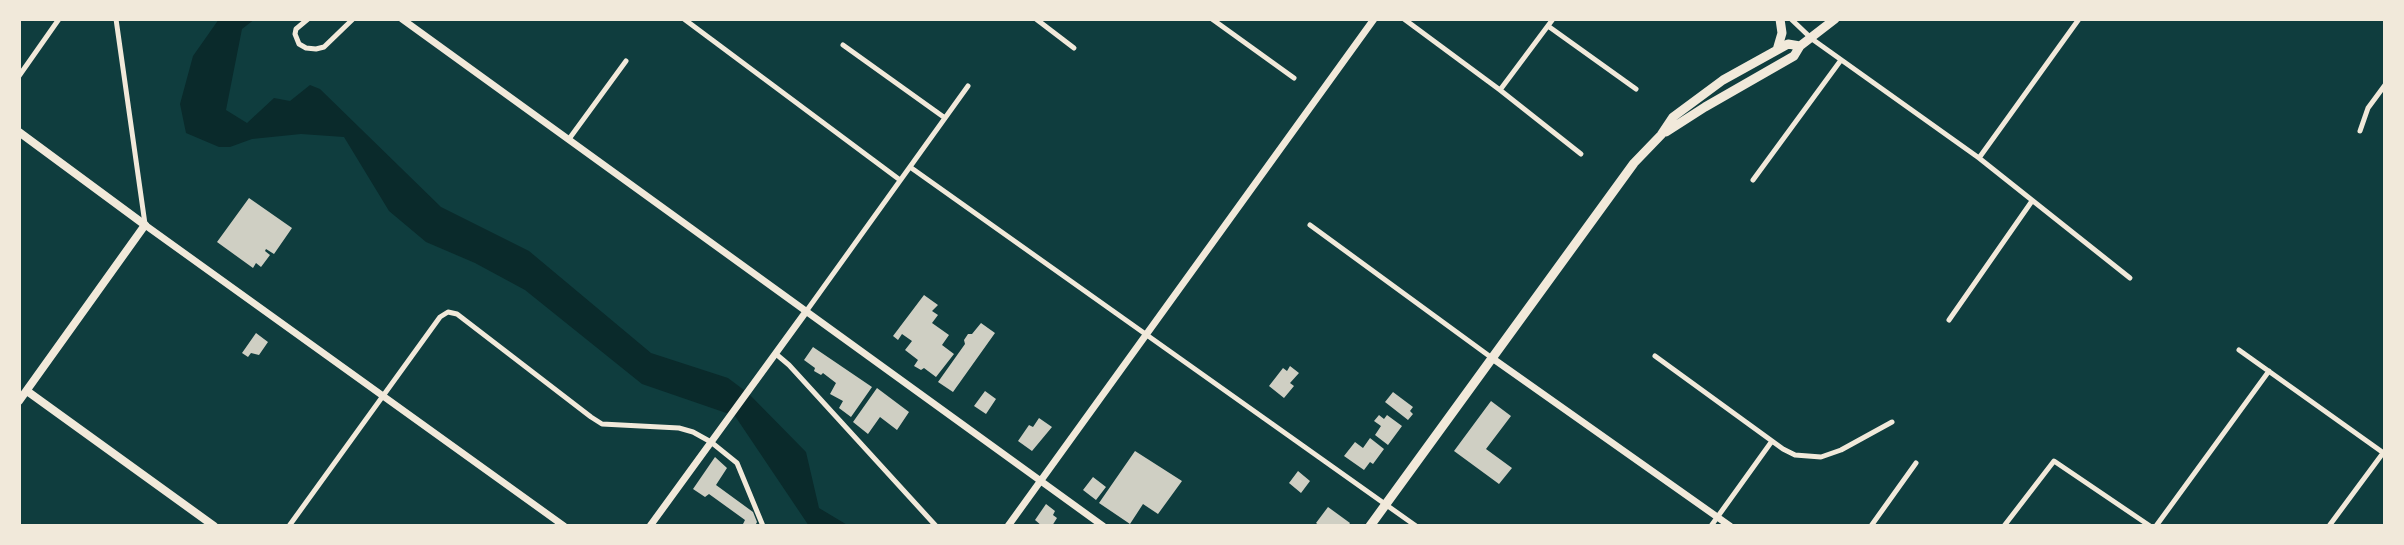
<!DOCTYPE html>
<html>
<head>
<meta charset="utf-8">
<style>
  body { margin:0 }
  #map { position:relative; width:2404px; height:545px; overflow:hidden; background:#0f3d3e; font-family:Ubuntu,sans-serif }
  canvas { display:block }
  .frame { position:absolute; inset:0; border:21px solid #f1e9da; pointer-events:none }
</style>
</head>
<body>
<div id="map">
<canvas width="2404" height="545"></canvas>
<div class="frame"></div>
</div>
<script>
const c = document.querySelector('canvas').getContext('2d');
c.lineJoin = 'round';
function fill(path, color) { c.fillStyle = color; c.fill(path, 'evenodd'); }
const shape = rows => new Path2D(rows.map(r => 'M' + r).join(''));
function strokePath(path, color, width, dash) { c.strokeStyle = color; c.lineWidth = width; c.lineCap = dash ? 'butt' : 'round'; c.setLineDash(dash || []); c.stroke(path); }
const water = shape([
  [219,19,255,19,242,29,226,110,247,123,274,98,290,101,310,85,320,89,441,207,529,251,651,353,728,378,748,393,806,452,819,508,849,526,809,526,735,416,642,384,525,290,475,263,426,242,389,211,344,137,301,134,252,139,230,147,219,147,186,133,180,104,193,56]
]);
const building = shape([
  [249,198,292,228,274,254,266,249,265,251,270,255,261,267,256,263,253,268,217,242],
  [924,295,938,305,932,311,938,315,932,323,949,335,942,345,954,354,936,377,924,368,921,370,914,366,918,360,905,350,912,341,902,334,898,340,893,336],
  [981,323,995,333,953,392,938,382,965,344,964,340,968,334,972,334],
  [256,333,268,342,259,355,251,353,248,357,242,353],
  [813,347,872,387,851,417,839,408,843,401,830,394,836,383,823,373,821,375,814,371,815,368,804,360],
  [1290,366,1299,373,1290,383,1294,386,1284,398,1269,386,1283,368,1287,371],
  [877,388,909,412,897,430,880,417,868,434,853,422],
  [985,391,996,399,986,414,974,406],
  [1393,392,1413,407,1410,411,1413,414,1408,420,1385,402],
  [1491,401,1511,416,1486,449,1512,468,1499,484,1454,451],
  [1379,415,1384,419,1387,415,1402,426,1388,445,1375,435,1381,426,1374,421],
  [1039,418,1052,427,1032,451,1018,441,1029,425,1033,427],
  [1370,438,1384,449,1373,464,1370,462,1364,470,1344,456,1355,442,1363,448],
  [1135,451,1182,481,1158,514,1143,504,1130,524,1099,503],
  [715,457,727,468,716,485,753,512,757,522,755,526,742,526,745,520,709,494,705,497,693,489],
  [1298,471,1310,481,1301,493,1289,483],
  [1093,477,1106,487,1096,500,1083,490],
  [1046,504,1055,511,1053,515,1057,518,1052,526,1042,526,1035,520],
  [1328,507,1350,523,1348,526,1320,526,1316,523]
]);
const minor = shape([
  [116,19,145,224],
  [308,19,296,29,295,34,299,44,306,48,316,49,324,47,353,19],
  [684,19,900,180],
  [1036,19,1074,48],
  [1212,19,1294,78],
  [1404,19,1500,90,1581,154],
  [1791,19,1812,39,1979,158,2130,278],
  [1548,26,1636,89],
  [843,45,945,118],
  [19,76,59,19],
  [1500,90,1553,19],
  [2360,131,2368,108,2385,85],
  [569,139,626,61],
  [1979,158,2079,19],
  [910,167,1416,526],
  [1753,180,1841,60],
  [1310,225,1492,358],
  [805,313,968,86],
  [1949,320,2032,201],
  [2239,350,2385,454],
  [776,354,789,365,936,526],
  [1655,356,1783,449,1795,455,1821,457,1841,450,1892,422],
  [289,526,440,317,448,312,457,314,591,417,602,424,679,428,693,432,711,442,737,463,763,526],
  [1711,526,1772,441],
  [1871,526,1916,463],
  [2004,526,2054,461,2150,526],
  [2156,526,2269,371],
  [2329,526,2383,453]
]);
const tertiary = shape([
  [402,19,1103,526],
  [145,225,564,526],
  [1492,358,1730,526],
  [650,526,805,313],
  [1008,526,1374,19]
]);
const secondary = shape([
  [19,132,145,225,19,401],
  [27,391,214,526]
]);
const primary = shape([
  [1777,50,1782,33,1780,19],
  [1666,132,1705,107,1794,56,1800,46,1835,19],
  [1370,526,1634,163,1661,135,1673,117,1723,80,1788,44,1800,46]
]);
fill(water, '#0a2a2b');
fill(building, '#cfcfc3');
strokePath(minor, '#f1e9da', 5);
strokePath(tertiary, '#f1e9da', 7);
strokePath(secondary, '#f1e9da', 8);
strokePath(primary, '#f1e9da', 9);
</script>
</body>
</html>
